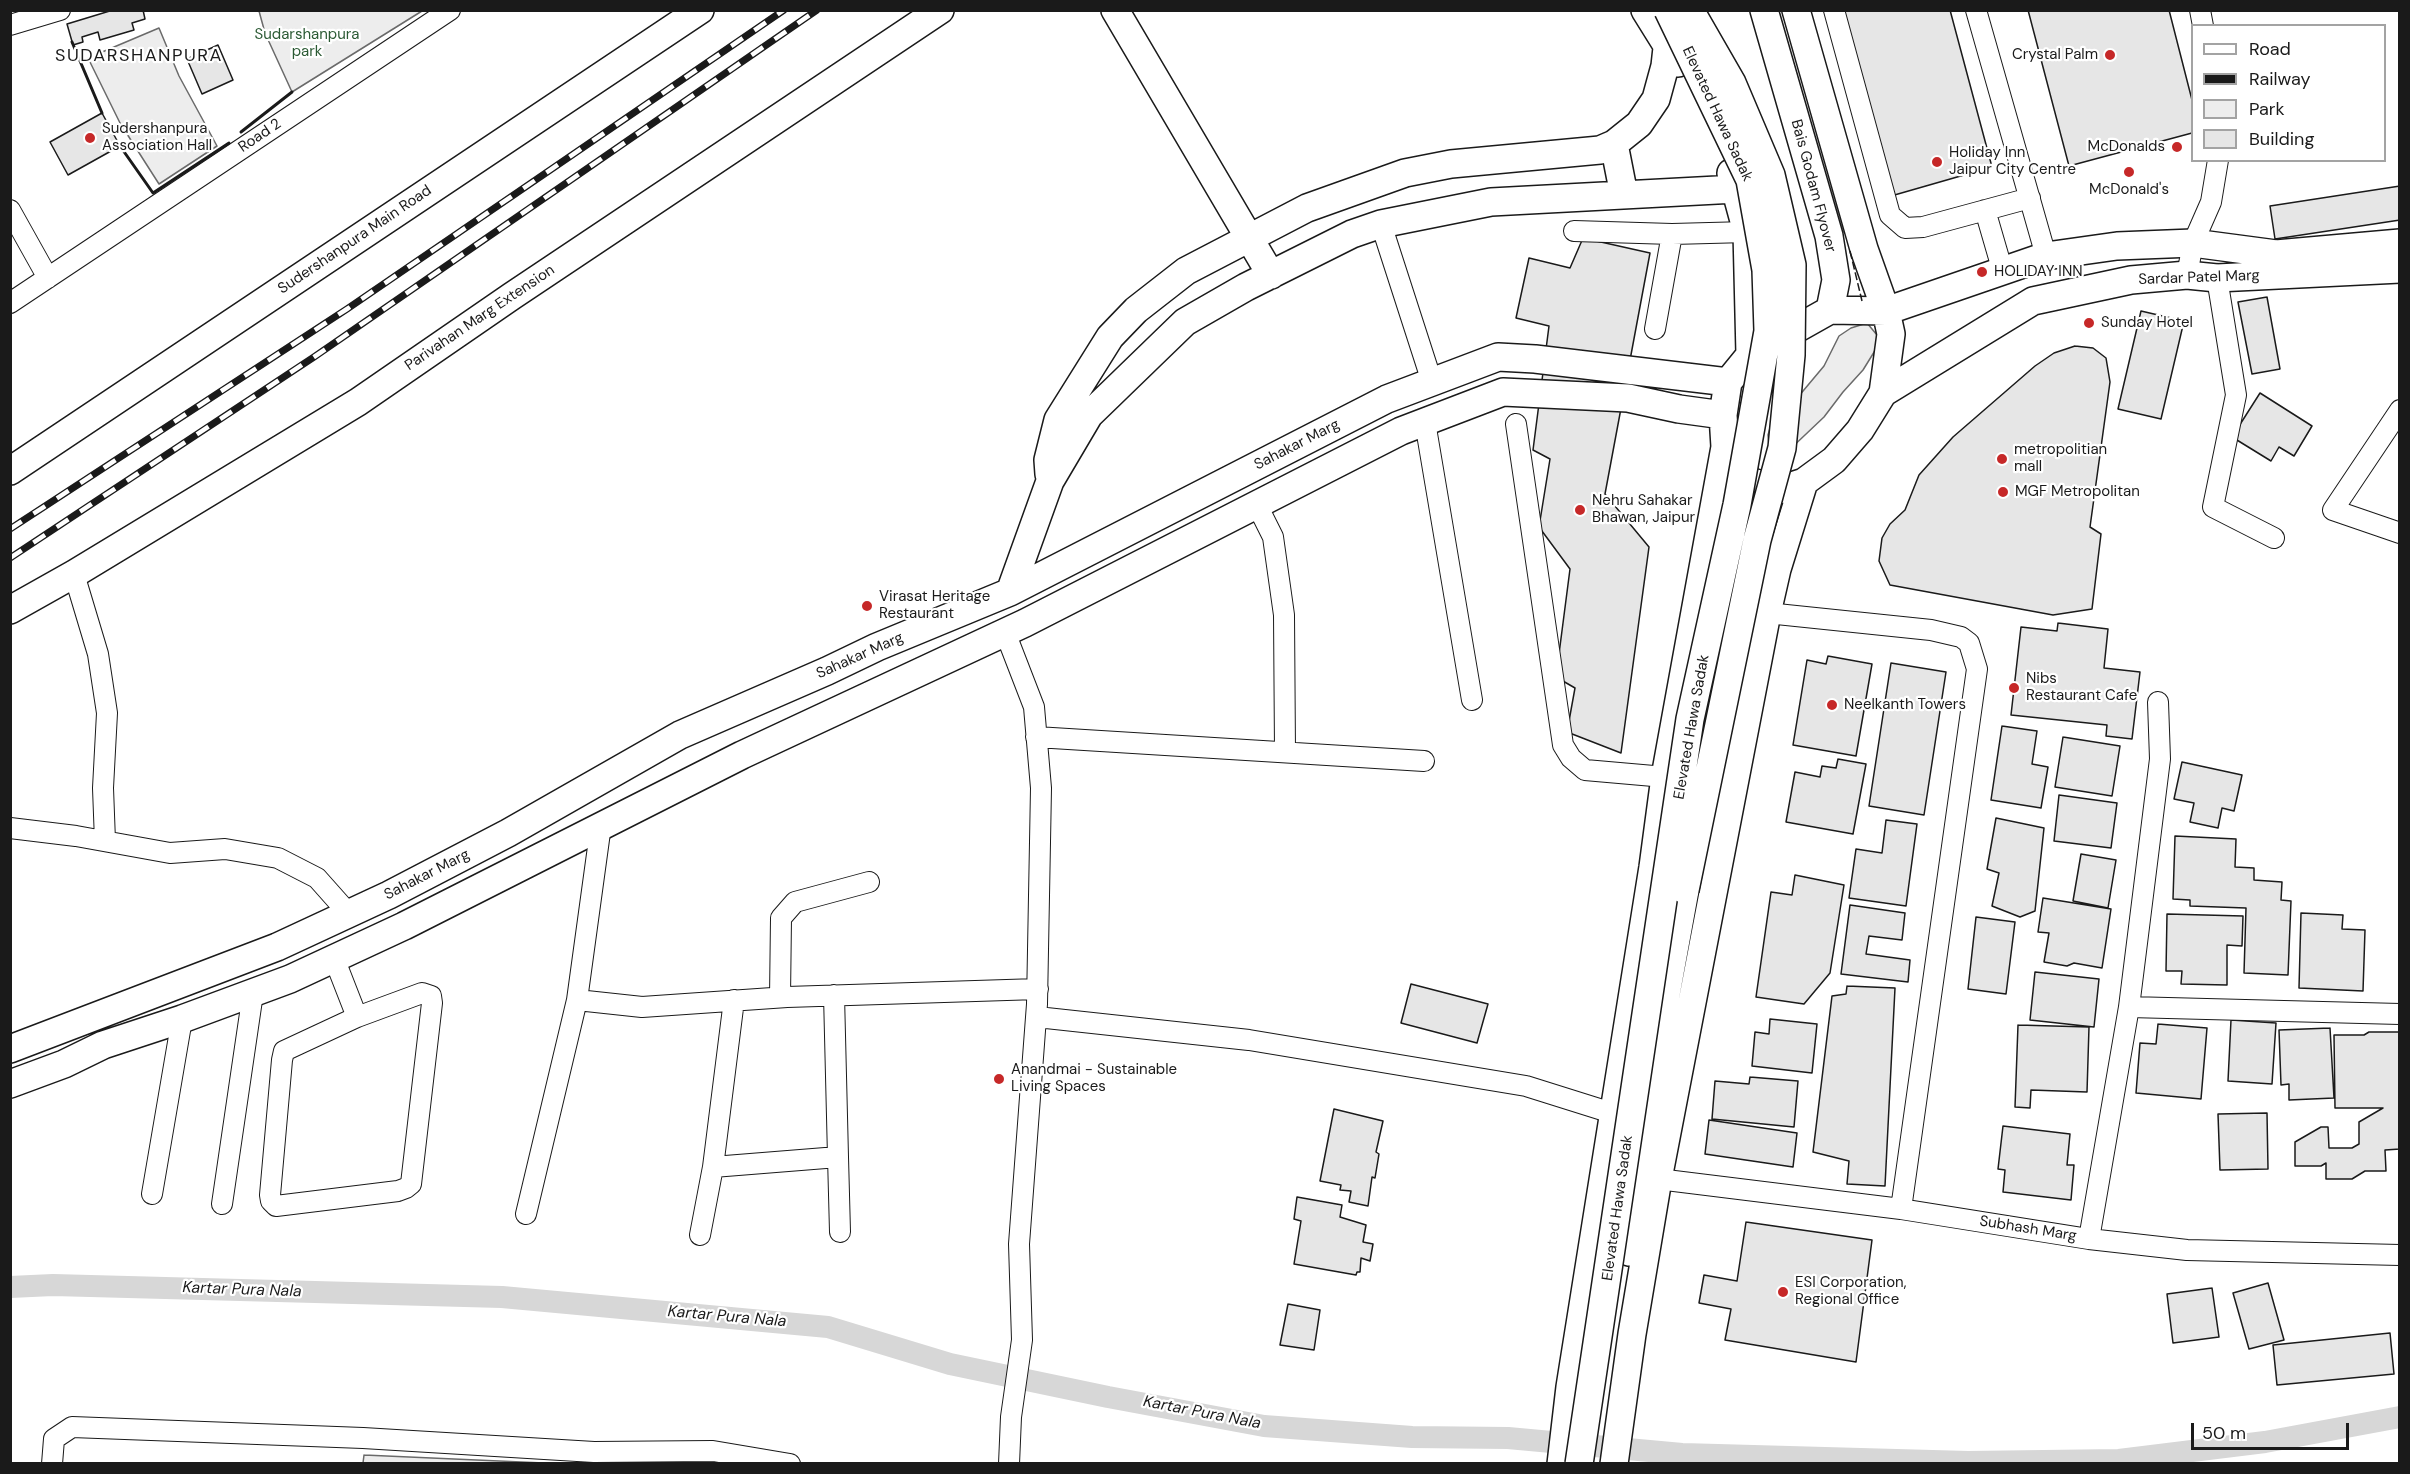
<!DOCTYPE html>
<html>
<head>
<meta charset="utf-8">
<style>
  body { margin:0 }
  #map { position:relative; width:2410px; height:1474px; overflow:hidden; background:#fff; font-family:"DM Sans",sans-serif }
  canvas { display:block }
  .frame { position:absolute; inset:0; border:12px solid #1a1a1a; pointer-events:none }
  .legend { position:absolute; left:2191px; top:24px; width:195px; height:138px; box-sizing:border-box; background:#fff; border:2px solid #a3a3a3; margin:0; padding:8px 10px; list-style:none; font-size:18px; color:#1a1a1a }
  .legend li { display:flex; align-items:center; gap:12px; height:30px }
  .legend b { width:30px; border:2px solid #a3a3a3 }
  .scale { position:absolute; left:2191px; top:1423px; width:158px; height:27px; box-sizing:border-box; border:3px solid #1a1a1a; border-top:0; padding-left:8px; font-size:18px; line-height:21px; white-space:nowrap; color:#1a1a1a; -webkit-text-stroke:4px #fff; paint-order:stroke }
</style>
</head>
<body>
<div id="map">
<canvas width="2410" height="1474"></canvas>
<div class="frame"></div>
<ul class="legend">
<li><b style="height:8px;background:#fff"></b>Road</li>
<li><b style="height:8px;background:#1a1a1a"></b>Railway</li>
<li><b style="height:16px;background:#ededed"></b>Park</li>
<li><b style="height:16px;background:#e6e6e6"></b>Building</li>
</ul>
<div class="scale">50 m</div>
</div>
<script>
const c = document.querySelector('canvas').getContext('2d');
c.lineJoin = 'round';
function fill(path, color) { c.fillStyle = color; c.fill(path, 'evenodd'); }
const shape = rows => new Path2D(rows.map(r => 'M' + r).join(''));
function strokePath(path, color, width, dash) { c.strokeStyle = color; c.lineWidth = width; c.lineCap = dash ? 'butt' : 'round'; c.setLineDash(dash || []); c.stroke(path); }
function label(font, color, halo, rows, align = 'center') {
  c.font = font + ' "DM Sans",sans-serif'; c.lineWidth = 4.5; c.setLineDash([]); c.textBaseline = 'middle'; c.strokeStyle = halo; c.fillStyle = color; for (const [text, x, y, turn = 0] of rows) {
    c.save(); c.translate(x, y); c.rotate((+turn || 0) * Math.PI / 180); c.textAlign = isNaN(turn) ? turn : align; if (halo) c.strokeText(text, 0, 0); c.fillText(text, 0, 0); c.restore();
  }
}
const green = shape([
  [259,11,259,10,422,11,292,92,265,33,259,11],
  [159,28,179,76,217,146,159,184,120,123,88,58,159,28],
  [1867,323,1877,335,1876,349,1863,370,1843,392,1824,417,1786,453,1769,445,1768,435,1773,418,1798,397,1824,366,1839,336,1851,328,1867,323],
  [364,1455,544,1463,363,1463,364,1455]
]);
const canal = shape([
  [10,1287,53,1285,502,1297,828,1327,950,1364,1108,1397,1264,1426,1412,1437,1508,1438,1682,1454,1968,1462,2119,1460,2265,1442,2400,1417]
]);
const building = shape([
  [113,10,143,10,145,19,132,23,134,30,100,40,98,32,82,37,83,42,73,45,67,24,113,10],
  [1829,10,1950,10,1992,167,1891,196,1829,10],
  [2028,10,2169,10,2192,100,2192,133,2069,166,2028,10],
  [218,45,233,80,202,94,187,59,218,45],
  [102,113,120,146,68,175,50,142,102,113],
  [2400,186,2400,220,2275,239,2270,206,2400,186],
  [1583,238,1650,253,1605,494,1649,547,1621,753,1567,732,1575,688,1556,677,1570,569,1539,527,1550,459,1533,450,1549,326,1516,318,1529,258,1570,268,1583,238],
  [2267,297,2280,369,2252,374,2238,302,2267,297],
  [2141,311,2184,321,2161,419,2118,409,2141,311],
  [2075,346,2093,348,2106,358,2110,382,2090,527,2101,534,2092,609,2053,615,1890,585,1879,561,1882,538,1890,524,1905,510,1919,475,1953,437,2035,366,2054,353,2075,346],
  [2260,393,2312,426,2294,456,2279,447,2271,461,2232,437,2260,393],
  [2058,623,2108,629,2104,668,2140,672,2132,739,2106,736,2107,725,2011,715,2021,627,2057,631,2058,623],
  [1828,656,1872,664,1856,756,1793,745,1807,660,1826,664,1828,656],
  [1891,663,1946,672,1924,815,1869,806,1891,663],
  [2002,726,2037,731,2032,764,2048,767,2041,808,1991,800,2002,726],
  [2063,737,2120,746,2112,796,2055,787,2063,737],
  [1838,759,1866,764,1853,834,1786,822,1795,772,1820,777,1822,766,1836,768,1838,759],
  [2182,762,2242,775,2234,811,2222,808,2218,828,2190,822,2194,803,2174,799,2182,762],
  [2059,795,2117,803,2111,848,2054,841,2059,795],
  [1996,818,2044,828,2035,911,2020,917,1992,906,1999,873,1987,869,1996,818],
  [1886,820,1917,824,1906,906,1849,898,1856,849,1882,853,1886,820],
  [2175,836,2236,839,2235,867,2254,868,2254,880,2282,882,2281,900,2291,901,2288,975,2244,973,2246,908,2190,906,2190,900,2173,899,2175,836],
  [2081,854,2116,860,2108,908,2073,901,2081,854],
  [1795,875,1844,885,1830,973,1804,1004,1756,997,1771,892,1792,895,1795,875],
  [2043,898,2111,909,2102,968,2074,963,2067,966,2044,962,2049,933,2038,932,2043,898],
  [1850,905,1905,913,1902,940,1869,936,1866,954,1910,960,1908,982,1841,974,1850,905],
  [2301,913,2343,915,2342,929,2365,930,2363,991,2299,988,2301,913],
  [2167,914,2243,916,2242,946,2227,945,2227,985,2181,984,2182,971,2166,971,2167,914],
  [1976,917,2015,922,2006,994,1968,989,1976,917],
  [2035,972,2099,979,2094,1027,2030,1020,2035,972],
  [1411,984,1488,1004,1477,1043,1401,1023,1411,984],
  [1847,986,1895,988,1885,1186,1847,1184,1849,1161,1813,1152,1832,996,1846,994,1847,986],
  [1770,1019,1817,1024,1812,1073,1752,1066,1755,1032,1769,1034,1770,1019],
  [2231,1020,2276,1023,2272,1084,2228,1081,2231,1020],
  [2158,1024,2207,1028,2201,1099,2136,1093,2140,1043,2156,1044,2158,1024],
  [2018,1025,2089,1027,2087,1092,2031,1090,2030,1108,2015,1107,2018,1025],
  [2330,1028,2334,1098,2289,1100,2289,1084,2281,1085,2279,1030,2330,1028],
  [2369,1032,2400,1032,2400,1149,2385,1150,2386,1171,2365,1171,2352,1179,2326,1179,2326,1163,2321,1166,2295,1166,2295,1142,2321,1127,2328,1127,2329,1148,2352,1148,2359,1144,2359,1122,2383,1108,2335,1108,2334,1035,2364,1035,2369,1032],
  [1750,1077,1798,1081,1794,1127,1712,1119,1715,1081,1749,1084,1750,1077],
  [1334,1109,1383,1121,1376,1152,1379,1154,1375,1178,1372,1177,1368,1206,1349,1202,1351,1191,1340,1190,1341,1185,1320,1181,1334,1109],
  [2267,1113,2268,1169,2220,1170,2218,1114,2267,1113],
  [1709,1120,1797,1133,1793,1167,1705,1154,1709,1120],
  [2003,1126,2070,1134,2067,1165,2074,1165,2071,1200,2003,1192,2005,1170,1998,1169,2003,1126],
  [1297,1197,1342,1205,1340,1217,1366,1225,1363,1242,1373,1244,1370,1261,1361,1258,1360,1272,1357,1272,1356,1275,1294,1264,1301,1221,1294,1219,1297,1197],
  [1746,1222,1872,1240,1856,1362,1725,1340,1731,1309,1699,1303,1704,1275,1737,1281,1746,1222],
  [2268,1283,2284,1340,2249,1349,2233,1293,2268,1283],
  [2212,1288,2219,1337,2173,1343,2167,1294,2212,1288],
  [1288,1304,1320,1310,1314,1350,1280,1345,1288,1304],
  [2390,1333,2394,1374,2277,1385,2273,1345,2390,1333]
]);
const street = shape([
  [1834,10,1890,215,1905,228,1923,227,2030,198],
  [1976,10,2046,256],
  [2200,10,2203,26],
  [10,25,60,10],
  [10,210,48,278],
  [1985,210,2003,272],
  [1381,224,1432,382],
  [1574,231,1672,234,1747,232],
  [2187,275,2193,243,2211,202,2218,160],
  [2217,278,2236,395,2213,507,2274,538],
  [10,303,450,10],
  [1655,329,1672,234],
  [2400,410,2333,510,2400,533],
  [1425,422,1472,700],
  [1516,424,1563,745,1571,758,1585,770,1665,777],
  [1257,505,1273,537,1284,615,1285,751],
  [74,574,98,654,107,713,103,788,105,841],
  [1767,613,1931,630,1961,637,1969,643,1977,669,1901,1209],
  [1005,632,1034,707,1041,788,1037,1004,1019,1244,1022,1340,1011,1417,1009,1464],
  [1036,737,1424,761],
  [601,825,577,1000,642,1007,787,997,1038,989],
  [10,828,76,836,170,853,225,849,278,858,317,878,349,914],
  [334,958,357,1017,422,993,431,996,432,1003,411,1184,406,1188,398,1191,276,1206,271,1201,270,1195,282,1060,284,1051,357,1017],
  [780,997,781,918,795,902,869,882],
  [734,1000,713,1167,838,1157,834,995],
  [2129,1007,2400,1014],
  [1037,1017,1249,1040,1526,1086,1612,1113],
  [838,1157,840,1232],
  [1658,1179,1901,1209,2089,1239,2187,1250,2400,1255],
  [152,1194,182,1019],
  [222,1204,253,993],
  [526,1214,577,1000],
  [700,1235,713,1167],
  [2089,1239,2129,1007,2160,759,2158,702],
  [52,1464,54,1439,72,1427,363,1438,594,1452,713,1451,790,1464]
]);
const secondary = shape([
  [1115,10,1271,275],
  [1645,10,1678,63],
  [1764,10,1829,236,1836,280,1830,310,1750,355,1728,382,1723,415,1725,447,1734,469,1749,481,1779,490,1804,482,1834,460,1860,430,1883,393,1891,334,1886,311,1864,249,1796,10],
  [1614,144,1624,195],
  [1731,173,1747,232,1750,355],
  [1830,310,1886,311,2046,256,2117,246,2193,243,2276,254,2400,243],
  [1883,393,2033,301,2131,280,2187,275,2217,278,2400,269],
  [10,471,700,10],
  [1049,474,1048,460,1058,420,1110,337,1136,310,1186,271,1307,208,1405,173,1451,164,1600,150,1614,144,1639,124,1656,99,1665,66,1667,48],
  [1010,592,1050,481,1089,415,1185,322,1246,287,1352,234,1381,224,1491,202,1736,189],
  [10,610,74,574,358,402,512,296,940,10],
  [10,1049,277,947,389,895,508,833,680,735,827,671,877,647,1010,592,1387,399,1498,357,1535,359,1728,382],
  [10,1084,64,1064,103,1045,182,1019,290,979,404,926,742,755,1025,623,1401,431,1503,392,1628,398,1679,409,1723,415],
  [1629,1252,1647,1099,1685,890],
  [1561,1464,1570,1387,1653,867,1665,777,1725,447],
  [1614,1464,1632,1334,1658,1179,1767,613,1777,569,1804,482]
]);
const rail = shape([
  [10,529,347,309,784,10],
  [10,558,314,357,817,10]
]);
const secondaryBridge = shape([
  [1685,890,1757,540,1782,448,1791,355,1792,265,1771,175,1732,83,1690,10],
  [1579,1464,1690,719,1737,505,1768,331,1766,270,1750,180,1668,10]
]);
const fence = shape([
  [1850,251,1862,301]
]);
const wall = shape([
  [72,42,102,113],
  [241,132,292,92],
  [120,146,153,193,229,143]
]);
const markers = [
  [2110,55,6,"#c62828"],
  [90,138,6,"#c62828"],
  [2177,147,6,"#c62828"],
  [1937,162,6,"#c62828"],
  [2129,172,6,"#c62828"],
  [1982,272,6,"#c62828"],
  [2089,323,6,"#c62828"],
  [2002,459,6,"#c62828"],
  [2003,492,6,"#c62828"],
  [1580,510,6,"#c62828"],
  [867,606,6,"#c62828"],
  [2014,688,6,"#c62828"],
  [1832,705,6,"#c62828"],
  [999,1079,6,"#c62828"],
  [1783,1292,6,"#c62828"]
];
const parkNames = [
  ["Sudarshanpura",307,35],
  ["park",307,52]
];
const poiNames = [
  ["Crystal Palm",2098,55,"right"],
  ["Sudershanpura",102,129],
  ["Association Hall",102,146],
  ["McDonalds",2165,147,"right"],
  ["Holiday Inn",1949,153],
  ["Jaipur City Centre",1949,170],
  ["McDonald's",2129,190,"center"],
  ["HOLIDAY INN",1994,272],
  ["Sunday Hotel",2101,323],
  ["metropolitian",2014,450],
  ["mall",2014,467],
  ["MGF Metropolitan",2015,492],
  ["Nehru Sahakar",1592,501],
  ["Bhawan, Jaipur",1592,518],
  ["Virasat Heritage",879,597],
  ["Restaurant",879,614],
  ["Nibs",2026,679],
  ["Restaurant Cafe",2026,696],
  ["Neelkanth Towers",1844,705],
  ["Anandmai - Sustainable",1011,1070],
  ["Living Spaces",1011,1087],
  ["ESI Corporation,",1795,1283],
  ["Regional Office",1795,1300]
];
const streetNames = [
  ["Elevated Hawa Sadak",1717,114,65],
  ["Road 2",260,136,-34],
  ["Bais Godam Flyover",1813,186,75],
  ["Sudershanpura Main Road",355,240,-34],
  ["Sardar Patel Marg",2199,278,-2],
  ["Parivahan Marg Extension",480,318,-34],
  ["Sahakar Marg",1297,445,-27],
  ["Sahakar Marg",860,656,-24],
  ["Elevated Hawa Sadak",1692,727,-80],
  ["Sahakar Marg",427,875,-27],
  ["Elevated Hawa Sadak",1618,1208,-82],
  ["Subhash Marg",2028,1229,9]
];
const waterNames = [
  ["Kartar Pura Nala",242,1290,2],
  ["Kartar Pura Nala",727,1317,5],
  ["Kartar Pura Nala",1202,1413,11]
];
const quarterNames = [
  ["SUDARSHANPURA",139,56]
];
fill(green, '#ededed');
strokePath(green, '#6a6a6a', 1.5);
strokePath(canal, '#d7d7d7', 22);
fill(building, '#e6e6e6');
strokePath(building, '#1a1a1a', 1.5);
strokePath(street, '#1a1a1a', 22);
strokePath(secondary, '#1a1a1a', 30);
strokePath(street, '#fff', 20);
strokePath(secondary, '#fff', 27);
strokePath(rail, '#1a1a1a', 7);
strokePath(rail, '#fff', 4.5, [14]);
strokePath(secondaryBridge, '#1a1a1a', 30, []);
strokePath(secondaryBridge, '#fff', 27);
strokePath(fence, '#1a1a1a', 1.5, [8, 3]);
strokePath(wall, '#1a1a1a', 3);
for (const [x, y, r, color] of markers) { const dot = new Path2D(); dot.arc(x, y, r, 0, 2 * Math.PI); c.fillStyle = color; c.fill(dot); strokePath(dot, '#fff', 2); }
label('15px', '#2b5a34', '#fff', parkNames);
label('15px', '#1a1a1a', '#fff', poiNames, 'left');
label('15px', '#1a1a1a', '#fff', streetNames);
label('italic 16px', '#1a1a1a', '#fff', waterNames);
c.letterSpacing = '1.5px';
label('18px', '#1a1a1a', '#fff', quarterNames);
c.letterSpacing = '0px';
</script>
</body>
</html>
